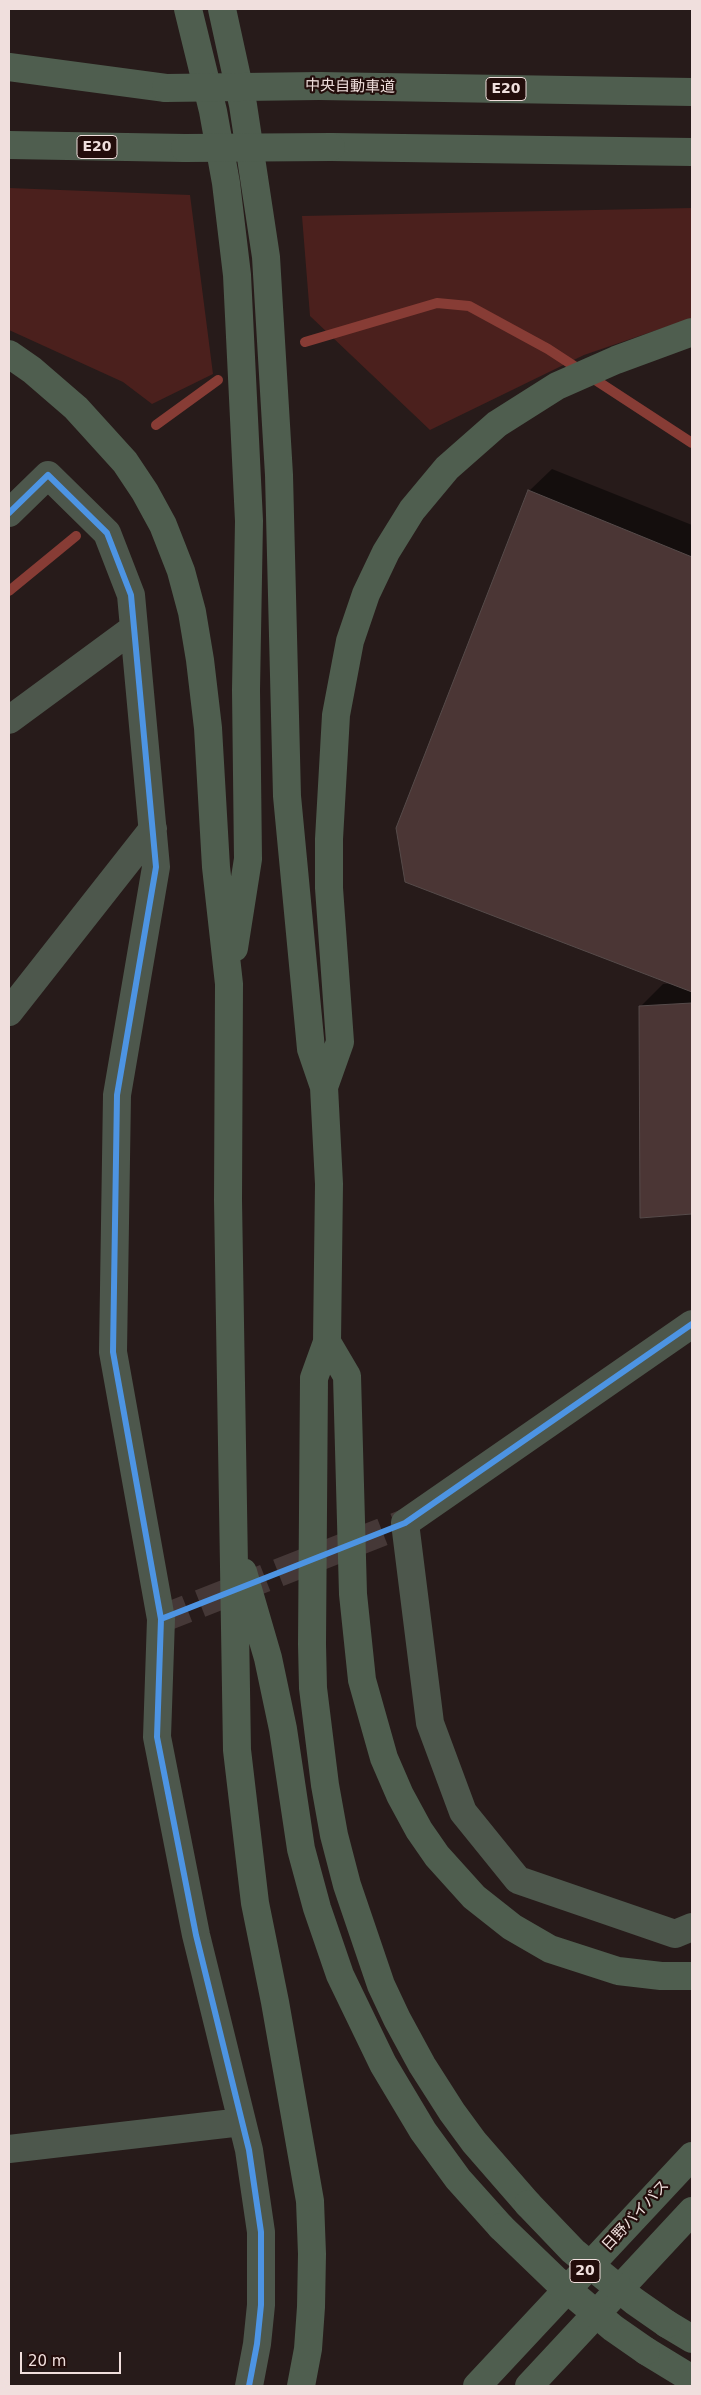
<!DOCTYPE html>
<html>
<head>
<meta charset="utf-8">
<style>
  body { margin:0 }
  #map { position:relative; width:701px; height:2395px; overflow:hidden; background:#271b1a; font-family:"DejaVu Sans",sans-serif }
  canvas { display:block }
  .frame { position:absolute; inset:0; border:10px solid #f0dfdd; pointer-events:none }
  .scale { position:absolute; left:20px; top:2352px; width:101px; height:22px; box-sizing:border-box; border:2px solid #f0dfdd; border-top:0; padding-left:6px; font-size:15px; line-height:18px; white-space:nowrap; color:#f0dfdd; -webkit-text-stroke:4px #230d0b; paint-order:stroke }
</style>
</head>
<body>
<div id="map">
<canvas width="701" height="2395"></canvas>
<div class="frame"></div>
<div class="scale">20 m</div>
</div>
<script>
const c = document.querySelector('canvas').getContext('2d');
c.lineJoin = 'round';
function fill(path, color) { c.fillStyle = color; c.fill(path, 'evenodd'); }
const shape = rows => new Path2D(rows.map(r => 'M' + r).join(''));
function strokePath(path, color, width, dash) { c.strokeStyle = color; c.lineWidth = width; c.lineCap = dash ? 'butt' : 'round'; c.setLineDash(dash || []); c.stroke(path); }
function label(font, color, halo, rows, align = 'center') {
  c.font = font + ' "DejaVu Sans","Noto Sans JP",sans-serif'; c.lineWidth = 4.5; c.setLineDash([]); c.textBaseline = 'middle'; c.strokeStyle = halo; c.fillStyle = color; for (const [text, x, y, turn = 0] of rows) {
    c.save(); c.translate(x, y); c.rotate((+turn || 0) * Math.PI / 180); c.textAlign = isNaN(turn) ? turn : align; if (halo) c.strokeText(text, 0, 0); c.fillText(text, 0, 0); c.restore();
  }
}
const green = shape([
  [9,188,190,195,213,374,152,404,123,382,9,330],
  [692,208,692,318,584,355,430,430,310,316,302,216]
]);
const shadow = shape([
  [552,469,692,525,692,1213,642,1216,641,1006,663,984,674,983,529,491]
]);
const stream = shape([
  [305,342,437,303,469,306,548,349,692,443],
  [156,425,218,380],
  [9,591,76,536]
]);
const building = shape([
  [528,490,692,557,692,992,405,882,396,828,528,490],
  [692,1003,692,1214,640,1218,639,1006,692,1003]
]);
const minorTunnel = shape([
  [161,1619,405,1523]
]);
const minor = shape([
  [9,513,48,475,107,533,131,595,156,867,117,1095,113,1352,161,1619,157,1737,196,1935,249,2150,261,2232,261,2305,257,2344,249,2386],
  [9,720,134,628],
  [9,1012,153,829],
  [692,1324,405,1523,430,1723,463,1812,518,1880,675,1934,692,1927],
  [9,2149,242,2122]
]);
const highway = shape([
  [188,9,213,111,226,183,237,275,249,521,246,690,248,859,234,948],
  [222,9,243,105,266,257,279,475,287,796,311,1049,324,1087,329,1184,327,1342,314,1378,312,1644,313,1688,325,1785,334,1835,347,1885,381,1985,397,2019,422,2065,452,2112,474,2142,528,2204],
  [9,67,166,88],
  [319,86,692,92],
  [9,145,185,148],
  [331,147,692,152],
  [9,354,32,370,76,408,125,462,145,492,163,525,181,571,192,612,200,660,208,728,216,867,229,984,228,1200,237,1750,255,1903,275,2002,310,2201,312,2254,311,2307,308,2349,301,2386],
  [324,1087,340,1042,329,888,329,839,336,715,350,641,366,594,386,552,412,510,447,468,497,424,557,386,616,360,692,332],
  [327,1342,347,1376,353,1594,362,1680,384,1758,400,1795,419,1830,437,1856,474,1897,512,1927,550,1949,618,1971,661,1976,692,1976],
  [243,1572,268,1658,283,1729,301,1849,317,1908,340,1975,383,2064,423,2131,458,2179,501,2227],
  [667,2324,692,2339],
  [646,2351,692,2379],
  [477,2386,692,2156],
  [529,2386,692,2211]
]);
const highwayBridge = shape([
  [166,88,319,86],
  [185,148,331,147],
  [528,2204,573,2251,634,2301,667,2324],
  [501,2227,556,2280,613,2328,646,2351]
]);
const cycleway = shape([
  [9,513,48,475,107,533,131,595,156,867,117,1095,113,1352,161,1619,157,1737,196,1935,249,2150,261,2232,261,2305,257,2344,249,2386],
  [161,1619,405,1523,692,1324]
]);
const shields = [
  [506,89,40],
  [97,147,40],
  [585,2271,30]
];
const shieldNames = [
  ["E20",506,89],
  ["E20",97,147],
  ["20",585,2271]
];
const streetNames = [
  ["中央自動車道",350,87,1],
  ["日野バイパス",636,2216,-47]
];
fill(green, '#4b201d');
fill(shadow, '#0007');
strokePath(stream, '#873c35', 10);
fill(building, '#4b3635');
strokePath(building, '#564b4a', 1);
strokePath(minorTunnel, '#453837', 28, [28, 14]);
strokePath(minor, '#4d574c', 28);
strokePath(highway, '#4f5e4f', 28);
strokePath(highwayBridge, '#4f5e4f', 28);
strokePath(cycleway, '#4d94e3', 6);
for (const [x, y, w] of shields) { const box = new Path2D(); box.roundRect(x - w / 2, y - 11.5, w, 23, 4); c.fillStyle = '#230d0b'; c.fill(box); strokePath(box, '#f0dfdd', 1); }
label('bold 14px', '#f0dfdd', null, shieldNames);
label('15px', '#f0dfdd', '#230d0b', streetNames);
</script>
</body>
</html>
